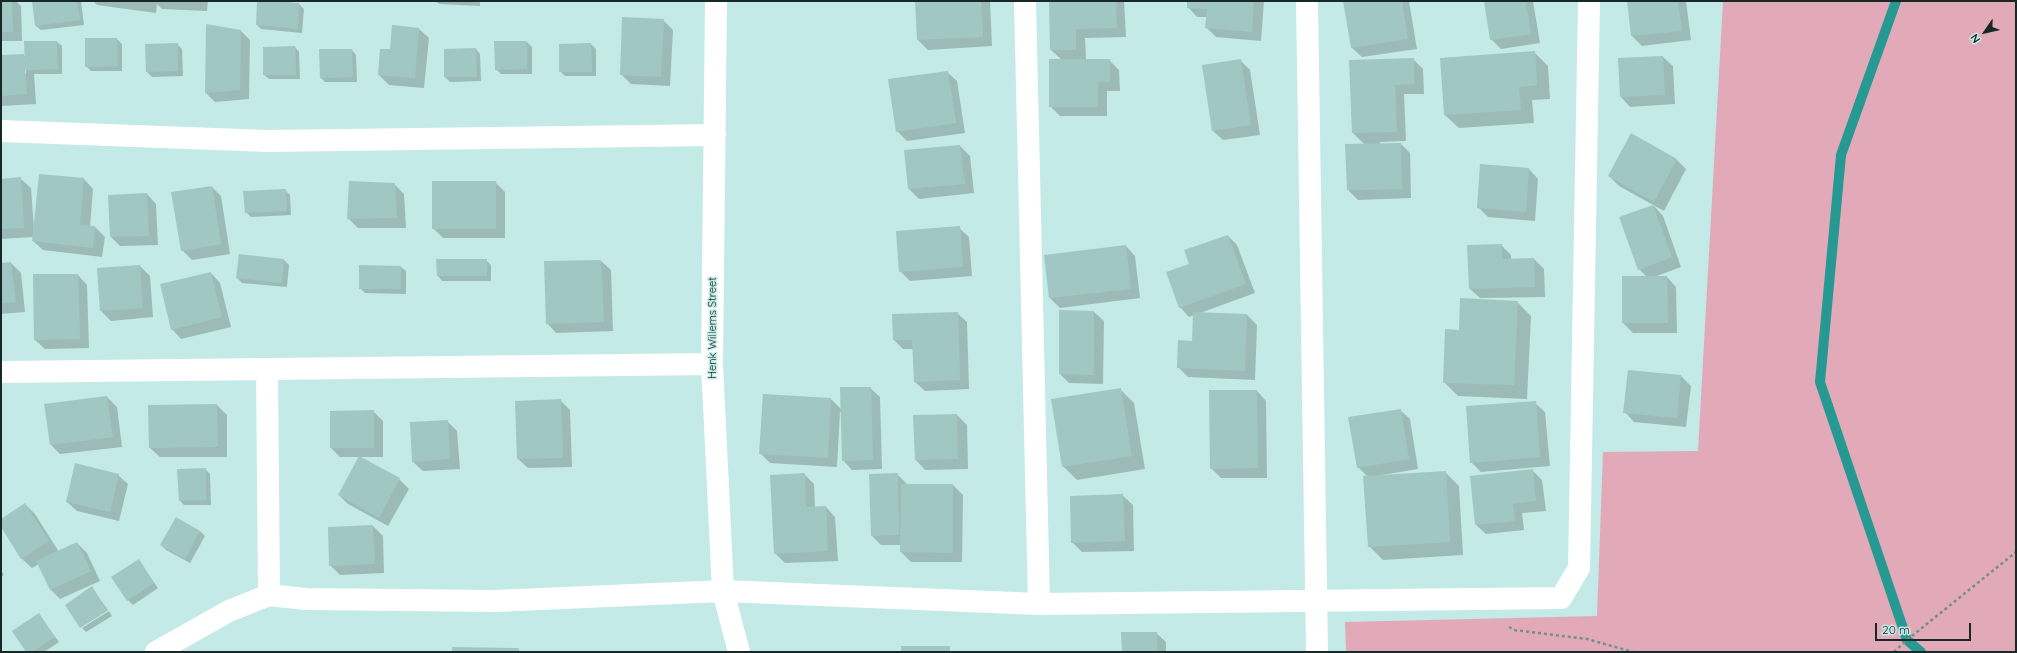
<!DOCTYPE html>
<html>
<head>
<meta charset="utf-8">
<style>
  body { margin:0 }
  #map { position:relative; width:2017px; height:653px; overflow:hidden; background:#c3eae6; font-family:Quicksand,sans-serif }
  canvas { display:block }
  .frame { position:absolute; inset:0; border:2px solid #182826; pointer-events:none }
  .north { position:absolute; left:1965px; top:12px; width:40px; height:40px; -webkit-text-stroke:3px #c3eae6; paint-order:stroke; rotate:236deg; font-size:11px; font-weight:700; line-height:16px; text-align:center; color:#182826 }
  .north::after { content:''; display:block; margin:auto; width:14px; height:18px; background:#182826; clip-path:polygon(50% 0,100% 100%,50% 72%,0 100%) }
  .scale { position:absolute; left:1875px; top:623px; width:96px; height:18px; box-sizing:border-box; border:2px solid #182826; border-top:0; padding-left:5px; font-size:12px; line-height:14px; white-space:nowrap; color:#182826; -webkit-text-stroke:3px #c3eae6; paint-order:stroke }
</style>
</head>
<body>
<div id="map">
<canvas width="2017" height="653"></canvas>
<div class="frame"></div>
<div class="north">N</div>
<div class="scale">20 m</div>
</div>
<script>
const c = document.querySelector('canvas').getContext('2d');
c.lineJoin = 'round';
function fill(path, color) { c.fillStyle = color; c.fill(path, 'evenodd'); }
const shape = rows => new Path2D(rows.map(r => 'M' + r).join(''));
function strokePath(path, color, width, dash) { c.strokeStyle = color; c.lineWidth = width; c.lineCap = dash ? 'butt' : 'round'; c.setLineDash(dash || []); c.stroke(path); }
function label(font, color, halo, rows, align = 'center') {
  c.font = font + ' Quicksand,sans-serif'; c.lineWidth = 3; c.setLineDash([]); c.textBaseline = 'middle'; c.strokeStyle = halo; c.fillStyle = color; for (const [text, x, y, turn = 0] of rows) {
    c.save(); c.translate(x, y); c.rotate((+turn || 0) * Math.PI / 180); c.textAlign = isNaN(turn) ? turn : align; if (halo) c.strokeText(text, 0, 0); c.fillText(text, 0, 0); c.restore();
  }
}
const green = shape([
  [1723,1,2016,1,2016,652,1346,652,1345,622,1597,616,1603,452,1698,451]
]);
const shadow = shape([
  [1,1,16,1,21,6,22,41,1,41],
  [40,1,81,1,84,25,41,30,36,26],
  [93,1,208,1,207,11,162,9,157,4,156,13,97,5],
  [264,1,309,1,288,2,299,4,304,9,302,33,261,29,257,25],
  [435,1,480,1,480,6,439,4],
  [916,1,990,1,992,46,928,50,918,40],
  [1050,1,1124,1,1126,37,1085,38,1086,60,1109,60,1119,70,1120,91,1107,91,1107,116,1060,116,1050,106,1062,60,1051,50],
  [1188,1,1264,1,1261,41,1216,37,1206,27,1207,17,1197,17,1188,7],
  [1344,1,1409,1,1417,49,1362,57,1352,48],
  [1485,1,1533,1,1540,43,1501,49,1491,39],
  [1628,1,1686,1,1691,40,1642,46,1632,36],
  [663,20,673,30,670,86,631,84,621,74],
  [419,29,429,38,424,88,389,85,379,75,391,50],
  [240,30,250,40,249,99,215,102,206,93],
  [117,39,122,44,122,71,91,71,86,66],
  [25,42,57,42,62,46,62,74,34,74,36,104,1,106,1,56,23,55,26,57],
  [25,59,26,74,24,74,23,60],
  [527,42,532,47,532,74,501,74,496,69],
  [177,44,182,49,183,76,152,77,147,72],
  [591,44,596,49,596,76,565,76,560,71],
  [295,47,299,52,300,79,269,79,264,75],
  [476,49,480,54,481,81,450,82,445,77],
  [352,50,356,55,357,82,325,82,321,78],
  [1534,52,1548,66,1550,99,1532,100,1534,123,1459,128,1445,115],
  [1663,57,1673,66,1675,104,1630,107,1621,97,1619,59],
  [1413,59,1423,69,1424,94,1404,94,1406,141,1380,142,1380,144,1401,144,1410,153,1411,198,1358,200,1348,190,1364,144,1353,133,1350,61],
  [1240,60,1250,70,1260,135,1223,140,1213,131],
  [947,72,957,81,965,133,907,141,897,131],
  [1631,135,1677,160,1686,169,1664,211,1619,186,1609,176],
  [960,146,970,156,974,193,919,199,909,189,905,151],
  [1529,169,1538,179,1535,221,1488,217,1478,207],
  [21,179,31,188,34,229,84,179,93,189,90,227,95,227,105,237,102,257,43,250,33,241,34,237,1,239,1,180],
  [495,182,505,192,505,238,443,238,433,228],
  [394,184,404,194,406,228,358,228,348,218],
  [212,187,221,196,230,254,192,260,182,250],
  [285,190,290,195,291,215,251,217,246,212],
  [147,194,156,204,158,245,120,246,111,237],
  [1654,206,1663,216,1681,267,1654,277,1667,277,1676,287,1677,333,1633,333,1623,323,1623,277,1647,277,1639,269,1620,218],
  [959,228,969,237,972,276,910,281,900,271],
  [1228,236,1237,245,1255,293,1200,313,1247,315,1257,325,1255,380,1188,377,1178,367,1193,342,1194,315,1189,317,1180,307,1190,264],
  [1501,245,1511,255,1511,260,1534,259,1544,269,1545,297,1480,298,1470,289],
  [1126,246,1135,256,1140,298,1060,308,1050,298,1045,256],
  [240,255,284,260,289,265,287,287,242,283,237,278],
  [486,260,491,265,491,281,442,281,438,276],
  [601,261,611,270,613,331,556,333,547,323],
  [11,263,21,273,25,312,1,314,1,264],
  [140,266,150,276,153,317,111,321,101,311],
  [401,267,406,271,406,294,365,293,360,288],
  [211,273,220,283,231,327,181,339,172,329],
  [78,275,87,285,89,348,45,349,35,340],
  [1517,302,1531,316,1527,399,1458,396,1444,382,1460,331],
  [1094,312,1104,321,1103,384,1069,383,1060,374],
  [957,313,967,322,969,389,925,391,915,382,914,349,903,349,894,340],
  [1681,376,1691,386,1686,427,1634,422,1625,412],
  [870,388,880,397,882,469,852,470,843,460,842,412,840,412,837,467,770,463,760,453,831,399,842,410],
  [1120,389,1134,403,1145,469,1077,480,1063,466],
  [1257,391,1266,401,1267,478,1221,478,1211,468],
  [107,397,117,407,122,447,60,454,51,445],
  [560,400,570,410,572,467,528,468,518,459],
  [1535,403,1545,412,1550,466,1481,472,1471,462],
  [217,405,227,415,227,457,160,457,150,448],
  [1400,410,1410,419,1418,469,1382,475,1382,476,1445,472,1459,486,1463,555,1383,560,1369,546,1368,477,1358,467],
  [373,411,383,421,383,457,359,457,399,479,409,489,388,526,348,504,339,495,359,457,340,457,331,448],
  [957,415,967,425,968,469,925,470,916,460],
  [447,421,457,431,460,469,423,471,413,462],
  [205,469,210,474,211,505,184,505,180,501],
  [1532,470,1542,480,1546,511,1522,513,1524,530,1486,534,1476,525],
  [804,474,814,484,815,508,826,507,835,517,838,561,785,563,775,553],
  [897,474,908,485,953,485,963,495,962,562,911,562,901,552,901,545,881,545,872,536],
  [118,475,128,484,119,521,77,511,67,502],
  [1123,496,1133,505,1134,551,1082,552,1072,542],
  [25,504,35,514,59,552,77,543,87,553,100,581,60,599,51,590,39,564,32,568,22,559,1,526,1,520],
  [176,518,200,531,205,536,190,563,166,550,161,545],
  [373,526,383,536,384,573,340,575,330,565],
  [139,561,158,588,133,605,128,600],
  [1,570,4,575,1,577],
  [92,588,108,610,80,627],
  [109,611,112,616,86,632,82,628],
  [39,615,59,642,44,652,27,652],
  [1156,633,1166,642,1166,652,1123,652]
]);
const stream = shape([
  [1896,1,1841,155,1820,382,1907,640,1921,652]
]);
const building = shape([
  [1,1,12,1,13,32,1,32],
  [32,1,77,1,80,20,35,26],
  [257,1,299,3,298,29,256,25],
  [915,1,981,1,983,37,917,40],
  [1049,1,1116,1,1117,28,1076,29,1076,50,1050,50],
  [1187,1,1254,1,1252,32,1205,28,1207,9,1187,8],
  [1343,1,1402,1,1408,39,1351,48],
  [1484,1,1526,1,1531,34,1490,40],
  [1627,1,1678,1,1682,31,1631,36],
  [622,17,664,19,661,77,620,75],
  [206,24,241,30,240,90,205,93],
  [392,25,419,28,415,78,378,75,380,49,390,49],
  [85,38,117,38,118,66,85,67],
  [24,41,57,41,58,69,25,70,27,94,1,96,1,55,24,54,25,63],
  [494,41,527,41,527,69,495,70],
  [178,43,178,71,146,72,145,44],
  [591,43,592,72,559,72,559,44],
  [295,46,296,75,263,75,263,47],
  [476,48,477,77,444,77,444,49],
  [319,49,352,49,353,77,320,78],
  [1535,51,1537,85,1519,87,1521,110,1444,115,1440,58],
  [1663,56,1665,95,1620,97,1618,58],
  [1414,58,1414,84,1395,85,1397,132,1352,133,1349,60],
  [1049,59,1110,59,1110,82,1098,82,1098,107,1049,107],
  [1241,59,1251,125,1212,131,1202,65],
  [948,71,956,123,896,132,888,79],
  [1631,133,1677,159,1654,202,1608,176],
  [1401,143,1402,189,1347,190,1345,144],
  [960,145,965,184,908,189,904,150],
  [1480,164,1529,168,1526,212,1477,208],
  [39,174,84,178,80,225,95,226,93,248,32,241],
  [21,177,24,228,1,229,1,179],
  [349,181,395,183,397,218,347,219],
  [432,181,496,181,496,229,432,229],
  [212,186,221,244,181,251,171,192],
  [286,189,287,211,245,213,243,191],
  [147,193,149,236,110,237,108,195],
  [1653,205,1672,257,1638,270,1619,217],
  [960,226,963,267,899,272,896,231],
  [1228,235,1246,284,1179,308,1166,272,1189,264,1184,250],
  [1502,244,1502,259,1534,258,1535,287,1469,289,1467,245],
  [1126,245,1131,289,1049,298,1044,255],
  [239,254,284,259,282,283,236,278],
  [436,259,487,259,487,276,437,276],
  [601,260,604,322,546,324,544,261],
  [11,262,16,302,1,304,1,263],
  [140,265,143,308,100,311,97,268],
  [359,265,401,266,401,289,359,289],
  [211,272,222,317,171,330,160,284],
  [33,274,78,274,80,339,34,340],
  [1622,276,1667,276,1668,323,1622,323],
  [1460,298,1518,301,1514,385,1443,383,1445,329,1459,330],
  [1059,310,1094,311,1094,375,1059,374],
  [958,312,960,380,914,382,912,340,893,340,892,314],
  [1193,312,1247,314,1245,371,1177,368,1178,340,1192,341],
  [1628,370,1681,375,1677,418,1623,413],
  [840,387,871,387,873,460,842,461],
  [1121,388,1132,456,1062,467,1051,399],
  [1209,390,1257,390,1258,468,1210,469],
  [763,394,831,398,828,458,759,454],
  [107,396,113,437,50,445,44,404],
  [561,399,563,458,517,459,515,401],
  [1536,401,1540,457,1470,463,1466,406],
  [217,404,218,447,149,448,148,405],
  [1401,409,1409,459,1357,468,1348,417],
  [374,410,374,448,330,448,330,411],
  [957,414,958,459,915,460,913,415],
  [448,420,450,459,412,462,410,422],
  [359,456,400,478,379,518,338,495],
  [75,463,119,474,110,512,66,502],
  [206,468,206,500,179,501,177,469],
  [1533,469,1536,501,1513,504,1515,521,1475,525,1470,476],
  [1446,471,1450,542,1368,547,1363,476],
  [805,473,806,507,826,506,828,551,774,554,770,475],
  [898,473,899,535,871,536,869,474],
  [901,484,953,484,953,553,900,552],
  [1123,494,1125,541,1071,543,1070,496],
  [25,503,49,541,21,559,1,527,1,519],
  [176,517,200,531,185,559,160,545],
  [373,525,375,564,329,566,328,527],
  [77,542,91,571,50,590,36,561],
  [139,559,154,583,127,601,111,577],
  [92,586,107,611,80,628,65,605],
  [39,613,55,637,32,652,26,652,12,631],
  [1121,632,1157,632,1157,652,1122,652],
  [901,646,950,646,950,652,901,652],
  [452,647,519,648,519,652,452,652]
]);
const path = shape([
  [1509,627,1514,630,1587,639,1633,652],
  [1894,652,1907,640,2016,552]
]);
const street = shape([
  [716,1,712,364,723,591,739,652],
  [1025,1,1039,604],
  [1307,1,1317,652],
  [1,131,268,141,715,135],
  [267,369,269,595],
  [1,372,712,364],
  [156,652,229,611,269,595,306,599,495,601,723,591,1039,604,1561,598,1579,568,1589,1]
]);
const streetNames = [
  ["Henk Willems Street",713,328,-90]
];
fill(green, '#e2aab8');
fill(shadow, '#0003');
strokePath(stream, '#269992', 10);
fill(building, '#a0c7c3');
strokePath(path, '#728f8c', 2.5, [3, 3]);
strokePath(street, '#fff', 22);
label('11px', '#182826', '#c3eae6', streetNames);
</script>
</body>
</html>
